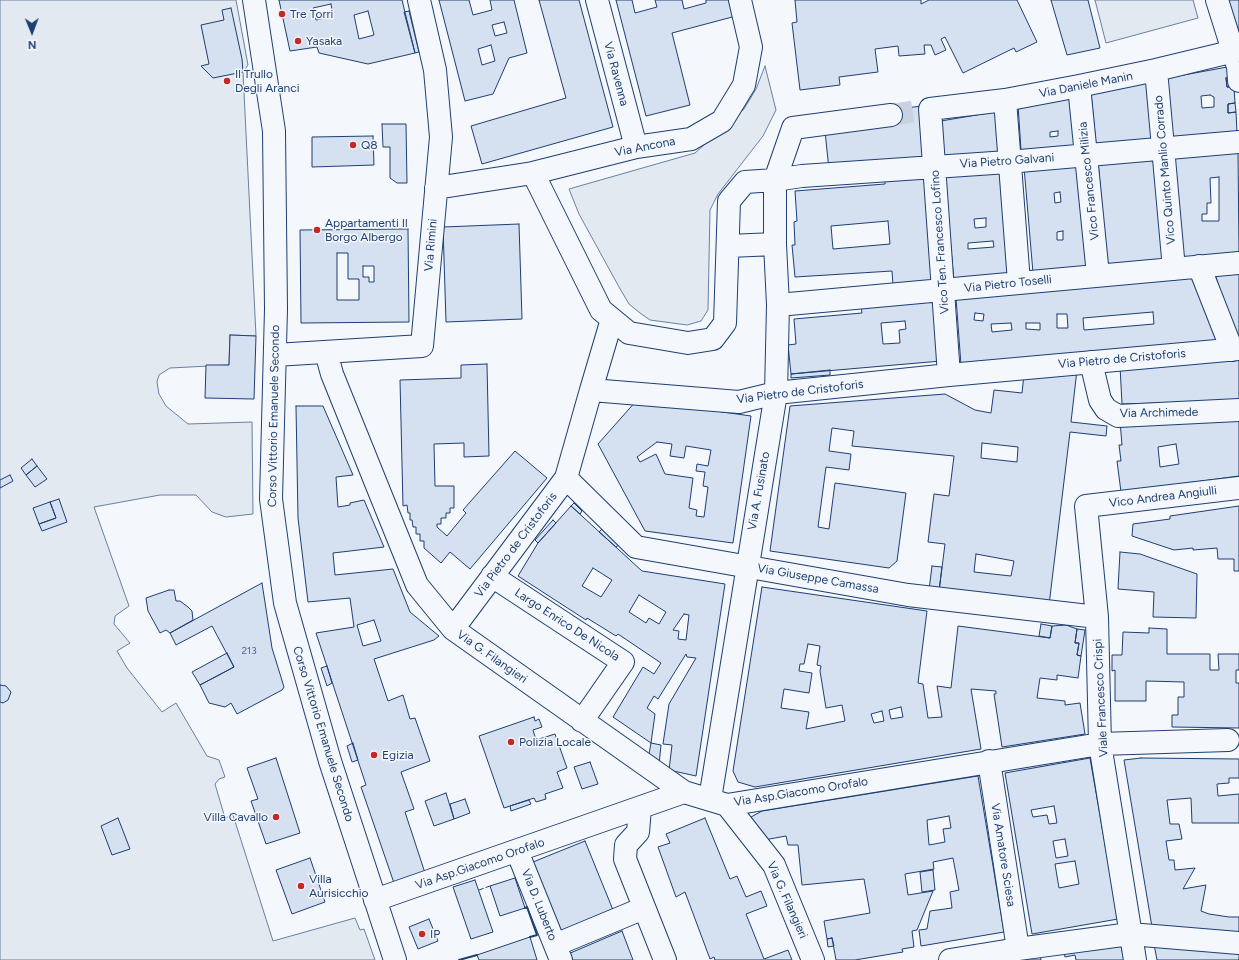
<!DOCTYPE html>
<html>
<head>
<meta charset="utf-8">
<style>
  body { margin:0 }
  #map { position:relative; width:1239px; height:960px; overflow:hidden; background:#f4f7fb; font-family:Figtree,sans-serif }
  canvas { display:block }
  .north { position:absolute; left:12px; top:12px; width:40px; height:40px; -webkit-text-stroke:3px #f4f7fb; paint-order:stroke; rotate:179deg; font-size:11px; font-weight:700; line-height:16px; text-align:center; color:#1d3f73 }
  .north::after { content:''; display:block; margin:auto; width:14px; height:18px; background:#1d3f73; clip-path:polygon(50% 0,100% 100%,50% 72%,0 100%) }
</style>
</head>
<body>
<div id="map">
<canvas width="1239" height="960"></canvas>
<div class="north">N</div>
</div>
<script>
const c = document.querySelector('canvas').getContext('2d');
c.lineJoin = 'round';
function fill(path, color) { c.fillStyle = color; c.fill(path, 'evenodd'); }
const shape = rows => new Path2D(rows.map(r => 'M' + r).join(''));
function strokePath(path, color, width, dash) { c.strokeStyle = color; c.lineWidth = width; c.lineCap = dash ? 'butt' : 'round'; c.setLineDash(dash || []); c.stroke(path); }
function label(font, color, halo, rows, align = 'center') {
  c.font = font + ' Figtree,sans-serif'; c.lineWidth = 3; c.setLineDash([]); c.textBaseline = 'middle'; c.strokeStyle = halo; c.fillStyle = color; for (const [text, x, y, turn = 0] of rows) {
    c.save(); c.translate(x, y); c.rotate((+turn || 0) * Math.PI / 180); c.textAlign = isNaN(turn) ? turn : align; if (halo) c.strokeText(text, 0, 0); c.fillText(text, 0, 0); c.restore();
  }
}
const green = shape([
  [0,0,236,0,248,65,243,72,256,336,230,335,229,365,170,368,159,375,157,382,159,394,166,406,188,424,252,422,253,514,226,517,212,512,196,495,160,495,94,507,129,606,115,616,114,624,130,643,117,651,127,668,162,712,176,703,207,756,219,760,225,777,219,779,215,784,225,818,233,815,273,941,355,918,360,930,364,929,375,960,0,960,0,0],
  [1095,0,1193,0,1198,18,1106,43,1095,0],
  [765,66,776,110,763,136,718,194,710,210,708,310,701,321,687,325,650,320,640,313,629,304,619,287,579,214,569,189,695,153,744,109,756,89,765,66]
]);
const building = shape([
  [279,0,402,0,415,53,368,64,319,53,317,47,290,51,279,0],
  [331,4,333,16,316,20,313,8,331,4],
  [368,11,374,35,359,39,354,15,368,11],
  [439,0,469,0,473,15,492,10,490,0,514,0,527,53,509,58,493,94,465,101,439,0],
  [504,22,507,33,495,36,492,25,504,22],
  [491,45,495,61,482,65,478,49,491,45],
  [539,0,579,0,613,127,482,164,471,126,566,98,539,0],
  [616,0,632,0,635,13,657,7,655,0,682,0,684,9,706,3,706,0,732,0,736,16,672,33,690,105,646,116,616,0],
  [795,0,921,0,921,4,929,0,1017,0,1037,42,1016,52,1014,48,963,73,945,37,941,39,946,50,935,55,931,45,924,45,925,54,899,56,898,46,875,49,878,72,839,77,840,85,800,90,792,23,797,22,795,0],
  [1051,0,1088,0,1100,48,1067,55,1051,0],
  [1228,0,1239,0,1239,37,1228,0],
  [231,8,242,59,243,72,213,78,201,66,209,64,201,25,224,20,222,10,231,8],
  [409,11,419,52,415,53,404,12,409,11],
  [1233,66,1234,78,1226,78,1227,87,1234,87,1235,103,1228,104,1228,113,1236,112,1237,133,1172,137,1167,78,1233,66],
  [1210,95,1214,97,1214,107,1202,108,1201,96,1210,95],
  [1226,78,1234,78,1234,87,1227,87,1226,78],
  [1151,82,1156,139,1096,145,1091,93,1151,82],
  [1076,96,1080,146,1021,150,1018,105,1076,96],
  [1058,131,1058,136,1050,137,1050,132,1058,131],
  [1235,103,1236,112,1228,113,1228,104,1235,103],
  [922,106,927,159,829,170,825,131,890,110,922,106],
  [1000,111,1003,153,944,157,941,121,1000,111],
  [382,124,406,124,407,183,397,183,390,178,390,147,383,147,382,124],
  [373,136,374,165,312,167,312,137,373,136],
  [1238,149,1239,254,1182,259,1173,154,1238,149],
  [1219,177,1219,221,1202,221,1202,214,1207,214,1207,203,1211,203,1210,178,1219,177],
  [1158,155,1168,261,1107,267,1098,161,1158,155],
  [1082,161,1092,267,1033,273,1024,167,1082,161],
  [1060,192,1061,202,1055,203,1054,193,1060,192],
  [1063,231,1063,240,1057,240,1057,232,1063,231],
  [1006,168,1016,275,954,281,944,174,1006,168],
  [986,218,986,227,975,228,974,219,986,218],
  [993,241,994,247,968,249,968,243,993,241],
  [927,172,935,283,893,285,892,271,795,277,792,245,795,245,794,222,797,221,795,191,885,184,885,175,927,172],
  [888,221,890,244,833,249,831,226,888,221],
  [519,224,522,319,446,322,443,227,519,224],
  [408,229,409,322,301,323,300,230,408,229],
  [337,253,348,253,348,279,359,279,359,300,337,300,337,253],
  [363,266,374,266,374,282,369,282,369,277,363,277,363,266],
  [1239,271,1239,339,1235,339,1215,274,1239,271],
  [1192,276,1217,341,961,365,956,298,1192,276],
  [1153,312,1154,324,1084,330,1083,318,1153,312],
  [975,313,984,314,983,321,974,320,975,313],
  [1057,314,1067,314,1068,328,1057,328,1057,314],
  [1011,323,1012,330,992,332,991,324,1011,323],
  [1026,323,1040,323,1040,330,1026,329,1026,323],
  [936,300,941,361,791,374,788,345,796,344,794,319,862,313,861,306,936,300],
  [905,321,906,329,899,330,900,343,883,344,881,323,905,321],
  [230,335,256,336,254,399,205,398,206,365,229,365,230,335],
  [1239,356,1239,401,1122,404,1120,366,1239,356],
  [487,364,489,456,464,457,464,443,434,444,435,486,454,486,454,508,450,508,450,513,446,513,446,518,441,518,441,524,437,524,437,527,447,536,466,513,463,510,515,451,547,478,470,569,450,552,441,563,424,548,424,541,420,541,420,534,416,534,416,527,413,527,412,520,410,520,410,513,408,513,407,505,403,506,400,380,461,378,461,365,487,364],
  [830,370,830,375,791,378,791,374,830,370],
  [1077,370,1071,422,1107,426,1106,436,1070,432,1049,605,939,591,945,544,928,542,934,494,949,496,954,456,852,446,854,431,832,428,829,451,851,454,849,470,826,467,818,527,829,529,835,483,906,493,897,561,889,568,770,551,790,406,945,394,975,410,991,413,994,390,1022,393,1024,374,1077,370],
  [982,443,1018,447,1017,462,981,458,982,443],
  [976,554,1014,561,1011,576,974,572,976,554],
  [637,400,751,416,733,543,645,531,598,444,637,400],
  [657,442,672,444,670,456,684,458,686,446,711,450,708,466,697,464,696,471,705,472,703,486,708,487,704,517,696,516,697,510,689,508,693,478,665,474,656,454,640,462,637,457,657,442],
  [296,406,323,406,353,475,336,477,338,507,350,505,350,503,364,500,384,547,333,553,335,575,393,569,410,612,439,636,434,640,374,659,388,701,403,695,410,719,415,718,430,761,401,772,414,809,405,812,426,876,395,886,361,787,366,785,316,633,354,627,350,598,308,602,298,518,296,406],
  [374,620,381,641,363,646,357,625,374,620],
  [1239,417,1239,476,1121,492,1117,461,1121,461,1119,445,1122,445,1120,421,1239,417],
  [1176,444,1179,464,1160,467,1158,447,1176,444],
  [32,459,37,466,26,475,21,468,32,459],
  [37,466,47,479,35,487,26,475,37,466],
  [10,475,13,481,0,488,0,480,10,475],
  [59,499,67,522,42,531,39,524,56,518,50,502,59,499],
  [50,502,56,518,39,524,33,508,50,502],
  [574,503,582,511,580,514,571,506,574,503],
  [571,506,642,571,725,584,696,776,669,770,672,745,663,744,669,704,696,658,687,657,686,654,658,699,654,696,647,708,655,714,651,743,613,717,643,667,654,674,661,663,618,634,616,636,587,618,586,620,518,576,538,543,571,506],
  [593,568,612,580,601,597,582,586,593,568],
  [639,595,666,612,659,624,649,618,646,623,629,612,639,595],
  [684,614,689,615,686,640,678,639,679,631,673,630,684,614],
  [1239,506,1239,571,1234,571,1234,559,1218,559,1217,548,1193,550,1193,548,1174,550,1132,536,1133,524,1170,519,1170,516,1239,506],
  [553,520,556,523,538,543,535,540,553,520],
  [602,529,620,544,616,547,599,532,602,529],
  [1120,552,1140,554,1197,574,1196,618,1153,617,1154,592,1118,589,1120,552],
  [932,566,942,567,939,591,929,590,932,566],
  [262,583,272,648,284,687,282,690,237,714,231,703,225,707,209,703,200,685,234,667,212,626,176,645,170,633,262,583],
  [762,587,927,611,918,683,923,684,928,718,942,717,937,686,951,688,958,626,1050,638,1052,626,1066,625,1077,629,1075,643,1079,643,1077,655,1081,656,1078,678,1057,675,1057,680,1040,678,1037,698,1065,701,1065,705,1080,703,1085,734,1002,747,994,694,996,694,996,691,971,689,981,749,755,787,738,782,733,771,762,587],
  [808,644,820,646,817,665,821,666,820,671,826,708,842,705,845,721,806,729,809,712,781,708,784,689,809,693,812,673,799,671,800,664,804,664,808,644],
  [901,707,903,717,891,719,889,710,901,707],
  [882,711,884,721,874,723,871,714,882,711],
  [169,590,174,590,176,601,180,601,188,607,192,611,193,620,170,633,166,630,160,633,148,611,146,598,169,590],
  [1041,624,1052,626,1050,638,1039,636,1041,624],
  [1149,628,1167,629,1167,654,1210,654,1210,670,1219,670,1218,654,1239,654,1239,670,1236,670,1236,683,1239,683,1239,728,1172,727,1172,715,1178,715,1178,697,1184,697,1184,682,1146,681,1146,701,1115,701,1115,670,1112,671,1112,655,1122,655,1123,632,1149,633,1149,628],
  [1077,629,1085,630,1081,656,1077,655,1079,643,1075,643,1077,629],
  [227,653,234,667,200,685,192,672,227,653],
  [327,666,332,683,327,686,321,668,327,666],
  [0,685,6,686,11,692,8,700,3,703,0,702,0,685],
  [534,717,535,721,539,719,542,727,533,730,536,740,555,734,567,768,557,772,563,788,545,794,546,799,536,802,534,798,504,808,479,736,534,717],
  [353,743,358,760,352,762,347,746,353,743],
  [651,743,661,745,659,765,648,759,651,743],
  [276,758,300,833,266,844,251,801,258,799,247,768,276,758],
  [1090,758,1118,919,1032,934,1005,773,1090,758],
  [1054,806,1057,823,1049,824,1047,815,1033,817,1031,810,1054,806],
  [1065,839,1068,856,1056,858,1053,841,1065,839],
  [1075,861,1079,884,1059,888,1055,864,1075,861],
  [1141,758,1239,759,1239,778,1229,778,1229,783,1217,784,1218,796,1239,794,1239,823,1192,823,1191,798,1167,800,1170,824,1179,824,1182,839,1166,841,1169,860,1174,860,1175,870,1195,868,1183,889,1206,885,1201,911,1209,914,1229,917,1239,917,1239,935,1152,927,1124,760,1141,758],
  [590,762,598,784,582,789,574,767,590,762],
  [978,776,1004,932,921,946,919,930,927,929,930,911,952,908,950,892,959,890,953,858,933,862,934,869,905,874,908,895,933,891,917,930,912,931,914,947,902,949,903,952,855,960,836,960,832,938,827,939,824,921,870,913,864,879,802,885,798,845,788,845,786,836,764,840,751,817,762,811,978,776],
  [949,816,951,828,943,829,945,842,929,845,927,820,949,816],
  [446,793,454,819,434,826,425,801,446,793],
  [465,799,470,813,454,819,450,804,465,799],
  [529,800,531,804,511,811,510,806,529,800],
  [118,818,130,849,112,855,101,826,118,818],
  [705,818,730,879,737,876,746,897,761,891,767,906,746,914,764,959,788,950,792,960,715,960,714,957,710,959,685,892,676,897,658,847,670,843,666,834,705,818],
  [585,841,613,910,560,931,533,862,585,841],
  [310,858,325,902,292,914,276,870,310,858],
  [933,870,935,890,922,892,920,872,933,870],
  [515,878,525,908,500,916,490,886,515,878],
  [475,880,493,932,471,939,453,887,475,880],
  [429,919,438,941,418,949,409,927,429,919],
  [622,931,633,960,570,960,568,954,622,931],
  [530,937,537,960,479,960,477,955,530,937],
  [832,938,834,946,828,947,827,939,832,938],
  [1120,941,1124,960,1076,960,1075,955,1065,957,1064,951,1120,941],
  [1154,944,1239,951,1239,960,1157,960,1154,944],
  [1040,955,1041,960,1013,960,1040,955]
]);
const minorTunnel = shape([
  [891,115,930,109]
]);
const minor = shape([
  [254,0,274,131,276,309,271,499,285,603,330,761,395,960],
  [597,0,636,147],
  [1217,0,1238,67,1239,81],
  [1156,70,1174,269],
  [1079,86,1098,275],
  [1005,100,1019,282],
  [533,173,601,310,629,333,688,343,713,339,725,323,729,201,745,182,775,180,802,176,1008,162,1239,142],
  [436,188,533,173,636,147,691,139,722,121,744,85,751,47,740,0],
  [729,246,775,244],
  [1199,266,1232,350],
  [778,305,1239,263],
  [326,352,332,374,417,585,453,629,684,792],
  [275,355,422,346,441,137,435,70,419,0],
  [1091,362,1100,400,1106,409,1118,416,1239,410],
  [949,375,930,109,1005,100,1079,86,1156,70,1239,50],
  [591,390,612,319],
  [566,478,636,547,908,595,1097,617],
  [492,576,623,662,582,721],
  [453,629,566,478,591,390,739,402,776,393,949,375,1239,349],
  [989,761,1018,949],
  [710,799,776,393,778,305,775,244,775,180,793,128,891,115],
  [727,805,774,865,813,960],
  [640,808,638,832,626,845,625,859,665,960],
  [517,851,561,960],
  [375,900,684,792,727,805,1100,744,1228,740],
  [555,945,644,908],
  [950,960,1018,949,1130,934,1239,943],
  [1135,960,1100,744,1097,617,1086,506,1239,488]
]);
const fence = shape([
  [479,890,490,886]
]);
const wall = shape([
  [525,908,527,907,537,935,530,937],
  [459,960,477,955]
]);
const markers = [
  [282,14,4,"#c62828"],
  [298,41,4,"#c62828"],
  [227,81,4,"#c62828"],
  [353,145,4,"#c62828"],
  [317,230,4,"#c62828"],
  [511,742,4,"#c62828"],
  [374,755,4,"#c62828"],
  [276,817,4,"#c62828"],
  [301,886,4,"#c62828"],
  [422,934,4,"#c62828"]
];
const numberNames = [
  ["213",249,651]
];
const poiNames = [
  ["Tre Torri",290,14],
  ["Yasaka",306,41],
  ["Il Trullo",235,74],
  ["Degli Aranci",235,88],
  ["Q8",361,145],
  ["Appartamenti Il",325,223],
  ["Borgo Albergo",325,237],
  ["Polizia Locale",519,742],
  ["Egizia",382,755],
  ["Villa Cavallo",268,817,"right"],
  ["Villa",309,879],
  ["Aurisicchio",309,893],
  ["IP",430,934]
];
const streetNames = [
  ["Via Ravenna",616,74,75],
  ["Via Daniele Manin",1086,85,-11],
  ["Via Ancona",645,147,-11],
  ["Via Pietro Galvani",1007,161,-4],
  ["Vico Quinto Manlio Corrado",1165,170,-95],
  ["Vico Francesco Milizia",1089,181,-96],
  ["Vico Ten. Francesco Lofino",940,242,-94],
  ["Via Rimini",431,245,-85],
  ["Via Pietro Toselli",1008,284,-6],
  ["Via Pietro de Cristoforis",1122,359,-5],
  ["Via Pietro de Cristoforis",800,392,-7],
  ["Via Archimede",1159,413,-1],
  ["Corso Vittorio Emanuele Secondo",274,416,-89],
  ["Via A. Fusinato",759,491,-80],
  ["Vico Andrea Angiulli",1163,497,-7],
  ["Via Pietro de Cristoforis",516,545,-53],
  ["Via Giuseppe Camassa",818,579,10],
  ["Largo Enrico De Nicola",567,625,33],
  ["Via G. Filangieri",492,657,35],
  ["Viale Francesco Crispi",1101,698,-93],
  ["Corso Vittorio Emanuele Secondo",323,734,73],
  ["Via Asp.Giacomo Orofalo",801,792,-9],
  ["Via Amatore Sciesa",1003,855,81],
  ["Via Asp.Giacomo Orofalo",480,864,-19],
  ["Via G. Filangieri",787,900,66],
  ["Via D. Luberto",539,905,68]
];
fill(green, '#e3e9f0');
strokePath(green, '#687fa3', 1);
fill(building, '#d5e0f0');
strokePath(building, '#1d3f73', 1);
strokePath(minorTunnel, '#c9d2e0', 22, [22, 11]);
strokePath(minor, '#1d3f73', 24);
strokePath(minor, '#f4f7fb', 22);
strokePath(fence, '#1d3f73', 1, [5, 2]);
strokePath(wall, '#1d3f73', 2);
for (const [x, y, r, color] of markers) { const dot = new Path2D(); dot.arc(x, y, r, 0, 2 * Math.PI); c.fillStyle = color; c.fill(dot); strokePath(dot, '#f4f7fb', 1.5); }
label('10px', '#4b6792', null, numberNames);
label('12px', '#1d3f73', '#f4f7fb', poiNames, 'left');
label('12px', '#1d3f73', '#f4f7fb', streetNames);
</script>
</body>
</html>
